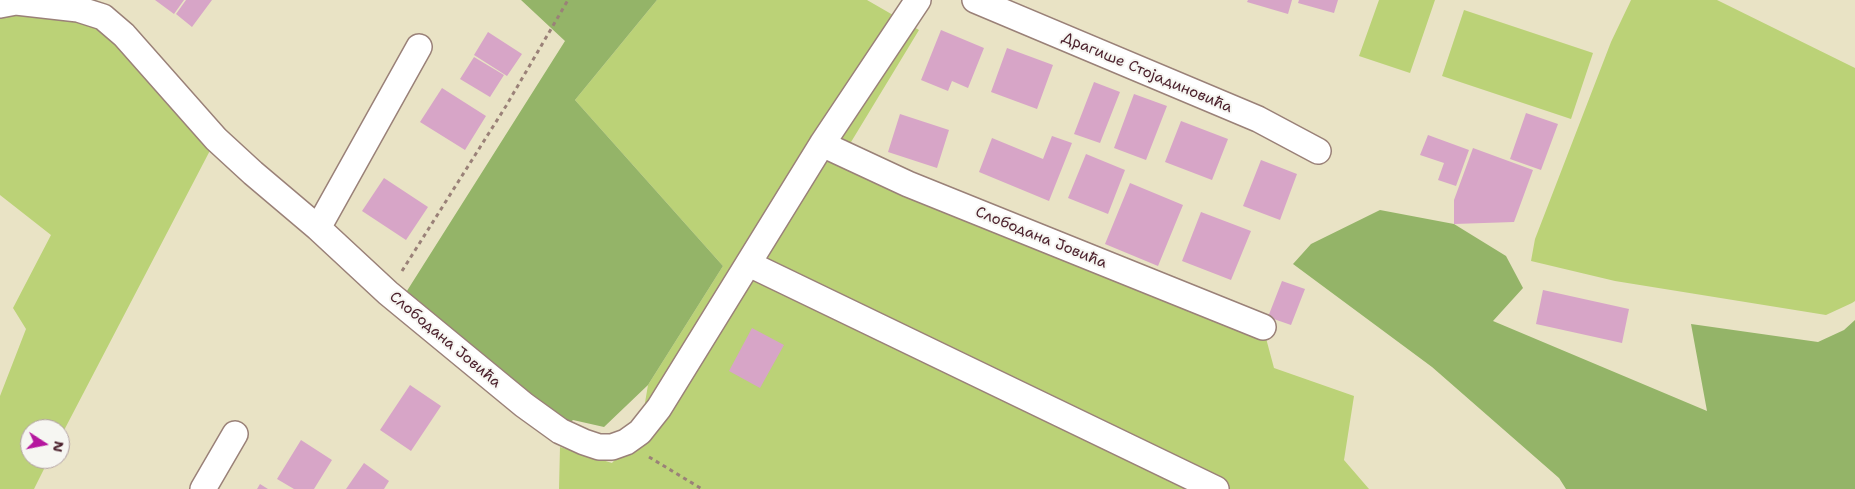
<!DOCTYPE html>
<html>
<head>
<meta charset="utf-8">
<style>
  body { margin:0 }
  #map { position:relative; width:1855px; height:489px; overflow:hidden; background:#e9e3c5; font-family:"Shantell Sans",sans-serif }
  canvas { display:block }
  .north { position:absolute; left:20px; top:419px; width:50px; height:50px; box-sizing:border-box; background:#f6f6f2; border:1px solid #b1a0a2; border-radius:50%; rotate:101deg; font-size:14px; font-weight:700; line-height:20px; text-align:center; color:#4a1f2b }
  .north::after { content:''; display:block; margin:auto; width:18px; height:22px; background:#b5179e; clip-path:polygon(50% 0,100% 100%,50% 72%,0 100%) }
</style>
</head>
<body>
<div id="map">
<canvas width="1855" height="489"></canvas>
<div class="north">N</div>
</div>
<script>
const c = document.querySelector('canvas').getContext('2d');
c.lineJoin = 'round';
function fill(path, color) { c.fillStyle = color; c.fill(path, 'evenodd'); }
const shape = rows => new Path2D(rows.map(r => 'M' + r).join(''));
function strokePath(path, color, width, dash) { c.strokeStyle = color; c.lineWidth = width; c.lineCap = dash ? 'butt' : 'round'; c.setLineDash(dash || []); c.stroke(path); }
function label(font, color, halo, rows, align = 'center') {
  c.font = font + ' "Shantell Sans",sans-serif'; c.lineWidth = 4; c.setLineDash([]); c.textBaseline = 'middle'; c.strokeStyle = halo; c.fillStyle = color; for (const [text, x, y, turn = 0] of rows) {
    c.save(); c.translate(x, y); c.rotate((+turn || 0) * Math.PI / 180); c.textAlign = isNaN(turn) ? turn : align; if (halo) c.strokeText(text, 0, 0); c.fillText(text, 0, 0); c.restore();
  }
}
const green = shape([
  [657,0,867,0,919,30,848,147,1263,327,1274,368,1354,396,1344,460,1369,489,559,489,560,447,612,463,640,432,648,385,723,266,575,100],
  [1379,0,1435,0,1410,73,1359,56],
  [1631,0,1717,0,1855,68,1855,301,1852,303,1826,315,1615,281,1531,261,1535,239,1611,42],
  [0,5,78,9,216,139,60,438,60,429,30,429,30,459,49,459,34,489,0,489,0,396,26,329,13,308,51,235,0,195],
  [1464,10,1593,53,1571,119,1442,76]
]);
const forest = shape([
  [521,0,657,0,575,100,723,266,648,385,604,427,573,420,560,431,405,294,565,41],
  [1380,210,1454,224,1506,256,1523,288,1493,321,1707,411,1691,324,1818,342,1844,330,1855,320,1855,489,1566,489,1559,478,1432,367,1293,264,1311,244]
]);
const building = shape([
  [155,0,184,0,174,14],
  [186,0,212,0,192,27,176,14],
  [1248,0,1292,0,1288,14,1247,2],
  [1299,0,1338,0,1334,13,1298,3],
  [941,30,984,48,968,88,952,81,948,91,921,80],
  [488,32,522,54,507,76,474,55],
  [1007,48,1053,65,1037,109,991,92],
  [474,57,504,75,490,97,460,79],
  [1094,82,1120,92,1100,143,1074,134],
  [442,88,486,116,465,150,420,122],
  [1134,94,1167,106,1146,160,1114,148],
  [1526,113,1558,124,1541,170,1510,159],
  [900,114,949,130,937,168,888,152],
  [1181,121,1228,139,1212,180,1165,162],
  [1428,135,1469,150,1456,186,1438,180,1444,163,1420,155],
  [1052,136,1072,143,1049,201,979,172,992,138,1043,159],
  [1473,148,1533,170,1514,222,1454,224,1454,200],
  [1086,154,1125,170,1108,214,1068,198],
  [1261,160,1297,174,1280,220,1243,206],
  [384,178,428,207,406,240,362,211],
  [1130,183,1183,205,1158,266,1105,244],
  [1201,212,1251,231,1231,280,1182,261],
  [1282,281,1305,289,1291,325,1268,317],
  [1543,290,1629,309,1622,343,1536,324],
  [752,328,784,345,760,388,729,371],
  [410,385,441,406,411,451,380,430],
  [301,440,332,460,314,489,294,489,277,479],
  [364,463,389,481,384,489,346,489],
  [260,484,268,489,257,489]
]);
const path = shape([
  [402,271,506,106,568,0],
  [649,457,702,489]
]);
const minor = shape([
  [975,0,1258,119,1318,151],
  [0,5,16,2,78,9,103,17,124,35,216,139,253,173,318,228,388,293,524,405,560,431,584,442,599,447,612,447,626,442,640,432,659,408,822,144,918,0],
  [822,144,908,184,1263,327],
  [318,228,419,47],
  [749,264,1216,489],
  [203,489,235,434]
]);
const streetNames = [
  ["Драгише Стојадиновића",1147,73,23],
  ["Слободана Јовића",1041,238,22],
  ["Слободана Јовића",445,340,40]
];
fill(green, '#bbd277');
fill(forest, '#94b468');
fill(building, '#d7a5c7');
strokePath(minor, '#9a8178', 28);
strokePath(path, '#9a8178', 3, [4, 4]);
strokePath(minor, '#fff', 25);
label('15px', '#4a1f2b', '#f6f6f2', streetNames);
</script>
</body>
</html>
